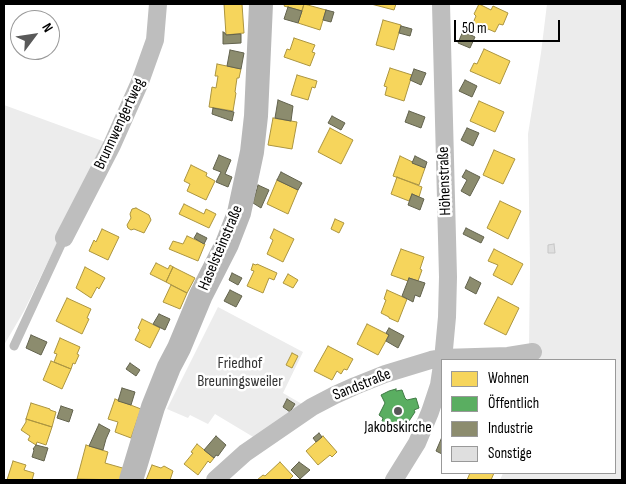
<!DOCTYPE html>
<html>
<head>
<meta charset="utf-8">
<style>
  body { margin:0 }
  #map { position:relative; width:626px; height:484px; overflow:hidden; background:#fff; font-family:"Sofia Sans Condensed",sans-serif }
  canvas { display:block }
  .frame { position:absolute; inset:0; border:5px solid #000; pointer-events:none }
  .legend { position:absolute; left:441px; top:359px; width:175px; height:115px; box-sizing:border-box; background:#fff; border:1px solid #999; margin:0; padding:6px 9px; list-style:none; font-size:15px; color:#000 }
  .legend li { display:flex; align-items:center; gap:10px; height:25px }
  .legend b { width:25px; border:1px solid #999 }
  .north { position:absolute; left:10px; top:10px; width:50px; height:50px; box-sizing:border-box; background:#fff; border:1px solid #999; border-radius:50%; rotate:59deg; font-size:14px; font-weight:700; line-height:20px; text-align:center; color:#000 }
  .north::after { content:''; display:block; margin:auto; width:18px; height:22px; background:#595959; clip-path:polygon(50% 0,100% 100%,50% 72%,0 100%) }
  .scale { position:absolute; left:454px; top:20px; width:106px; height:22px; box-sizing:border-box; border:2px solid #000; border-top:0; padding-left:6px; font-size:15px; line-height:18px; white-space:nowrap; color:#000; -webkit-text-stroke:4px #fff; paint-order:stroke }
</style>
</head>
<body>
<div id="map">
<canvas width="626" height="484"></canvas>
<div class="frame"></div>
<ul class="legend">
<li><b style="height:14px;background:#f6d55c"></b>Wohnen</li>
<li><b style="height:14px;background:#5aae61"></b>Öffentlich</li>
<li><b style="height:14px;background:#8c8c6e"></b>Industrie</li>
<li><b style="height:14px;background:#dfdfdf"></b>Sonstige</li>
</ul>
<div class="north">N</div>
<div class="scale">50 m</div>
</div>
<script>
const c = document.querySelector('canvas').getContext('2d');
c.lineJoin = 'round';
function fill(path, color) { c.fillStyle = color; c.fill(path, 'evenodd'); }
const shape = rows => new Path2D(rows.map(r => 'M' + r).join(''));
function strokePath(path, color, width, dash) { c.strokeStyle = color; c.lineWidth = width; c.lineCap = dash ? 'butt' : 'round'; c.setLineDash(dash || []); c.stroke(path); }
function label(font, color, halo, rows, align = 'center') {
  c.font = font + ' "Sofia Sans Condensed",sans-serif'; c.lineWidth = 5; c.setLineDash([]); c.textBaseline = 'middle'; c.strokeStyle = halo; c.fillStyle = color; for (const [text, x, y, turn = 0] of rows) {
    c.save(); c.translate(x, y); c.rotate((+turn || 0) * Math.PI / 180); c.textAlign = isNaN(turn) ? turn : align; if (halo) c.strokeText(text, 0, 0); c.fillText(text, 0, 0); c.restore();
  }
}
const green = shape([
  [547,4,622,4,622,480,500,480,503,473,615,473,615,360,506,360,529,346,530,267,528,134,541,53],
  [4,105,108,143,77,202,24,311,4,345],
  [218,307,303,352,283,393,302,404,255,438,215,414,208,424,190,415,188,418,167,409]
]);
const homes = shape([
  [224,4,242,4,244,33,226,35,224,4],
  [285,4,304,4,302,11,284,6,285,4],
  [304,4,326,10,320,30,298,23,304,4],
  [371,4,396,4,394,10,371,4],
  [479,4,491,10,493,6,508,13,503,25,499,24,495,32,488,29,486,32,472,25,476,16,474,14,479,4],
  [383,20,401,25,394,50,376,45,383,20],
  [294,38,315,45,312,52,315,53,310,66,284,57,287,49,290,50,294,38],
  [484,49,510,61,500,84,470,71,474,63,477,64,484,49],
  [217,64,241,69,239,78,237,78,235,92,236,93,233,111,209,107,212,87,216,88,218,76,215,76,217,64],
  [390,68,412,75,404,101,385,95,387,87,384,86,390,68],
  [297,75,317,81,315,88,312,87,308,100,291,95,297,75],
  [479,101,504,112,495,132,470,121,479,101],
  [273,118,297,122,292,149,268,145,273,118],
  [330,128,353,140,341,164,318,152,330,128],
  [494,150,515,159,503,184,483,175,494,150],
  [400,156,425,168,419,185,393,176,400,156],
  [191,165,207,173,206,176,215,181,206,200,187,191,190,184,184,181,191,165],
  [397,177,422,187,419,197,412,194,409,201,391,194,397,177],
  [277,180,298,190,288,214,267,204,277,180],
  [500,201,521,211,508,239,487,228,500,201],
  [184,204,204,214,206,209,216,214,209,228,179,214,184,204],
  [136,208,149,215,151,220,144,233,134,229,131,230,128,228,127,225,131,218,130,214,132,209,136,208],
  [335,219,344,223,339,233,331,229,335,219],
  [102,229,119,237,108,260,89,251,94,240,96,242,102,229],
  [274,229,294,239,283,262,267,254,273,240,270,238,274,229],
  [187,236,205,244,198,261,169,249,173,241,183,244,187,236],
  [401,249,424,257,420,269,422,270,418,281,409,278,408,281,391,275,401,249],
  [494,249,523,264,512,285,493,275,498,265,488,261,494,249],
  [156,263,168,269,170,265,173,267,166,282,150,274,156,263],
  [253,264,256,265,257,264,277,273,274,280,269,278,263,293,247,286,254,271,251,270,253,264],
  [85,267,105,278,99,289,97,287,91,298,76,288,85,267],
  [173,267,195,278,187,293,166,282,173,267],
  [288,274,298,280,293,288,283,283,288,274],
  [171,285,187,293,180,309,163,302,171,285],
  [387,290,407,299,398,322,389,318,389,317,381,313,386,300,384,299,387,290],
  [498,297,519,308,506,335,484,324,498,297],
  [67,298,91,309,87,318,89,319,82,334,56,321,67,298],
  [142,319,160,328,150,348,135,340,140,330,138,328,142,319],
  [367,324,389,335,378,355,357,344,367,324],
  [60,338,80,347,77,354,79,355,75,364,73,363,71,369,54,362,57,354,54,353,60,338],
  [328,346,353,359,347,370,344,369,341,374,337,371,332,380,314,371,328,346],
  [292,353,298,356,292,368,286,365,292,353],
  [51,361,71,369,62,389,43,380,51,361],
  [115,399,141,409,131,438,115,432,118,422,108,419,115,399],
  [31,403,50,409,50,410,56,412,52,427,26,419,31,403],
  [26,419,52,427,46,445,37,442,36,445,28,440,30,436,21,430,26,422,26,419],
  [323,436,337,452,332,457,330,455,318,465,306,451,323,436],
  [197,444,214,458,210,463,208,461,198,475,184,464,193,453,191,452,197,444],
  [86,445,108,452,105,463,126,469,122,480,77,479,86,445],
  [13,461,26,465,24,470,34,473,32,480,7,480,13,461],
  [280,462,293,476,289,480,257,480,263,475,265,476,280,462],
  [152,465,161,468,164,466,173,471,170,480,146,480,152,465],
  [470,473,494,473,491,480,467,480,470,473]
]);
const public = shape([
  [396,389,396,391,402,390,405,398,407,400,416,398,419,408,414,410,415,412,409,421,407,419,400,432,389,432,386,429,388,427,382,421,383,418,379,415,385,403,381,395,389,391,396,389]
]);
const industry = shape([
  [288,7,302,11,298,23,284,19,288,7],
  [326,10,334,12,331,22,323,20,326,10],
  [401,26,412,29,410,36,399,33,401,26],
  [463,31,475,37,470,48,458,43,463,31],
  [223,32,225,33,226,35,241,34,241,43,223,44,223,32],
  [230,50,244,53,241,69,227,66,230,50],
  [414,69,426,73,421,85,410,80,414,69],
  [465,80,477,86,472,97,459,91,465,80],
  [278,100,293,106,291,121,275,118,278,100],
  [213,108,234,112,232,121,212,114,213,108],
  [409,111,425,117,421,128,405,122,409,111],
  [332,116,345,123,341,130,328,123,332,116],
  [467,128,479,133,473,146,461,140,467,128],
  [219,155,231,160,225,174,232,177,228,187,216,182,221,172,213,169,219,155],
  [415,156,427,162,425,168,412,163,415,156],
  [466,170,480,177,470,196,461,191,467,180,462,177,466,170],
  [281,172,302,183,298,190,277,180,281,172],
  [258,185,269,190,261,208,253,203,258,185],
  [412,194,424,199,420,210,408,205,412,194],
  [466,228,484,237,481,243,463,234,466,228],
  [197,233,207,238,204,244,194,238,197,233],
  [232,273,242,278,238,285,229,280,232,273],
  [470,277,481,283,476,294,465,288,470,277],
  [409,278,425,283,420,297,415,295,413,302,402,296,409,278],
  [230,290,242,296,236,307,224,301,230,290],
  [159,314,170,319,165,330,153,324,159,314],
  [389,328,404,336,398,348,386,341,389,335,386,333,389,328],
  [31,335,47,342,41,355,26,348,31,335],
  [130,363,140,370,136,376,126,369,130,363],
  [122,388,135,392,131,405,118,401,122,388],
  [287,399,295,404,290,412,283,407,287,399],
  [61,406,73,410,69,422,57,418,61,406],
  [99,424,110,430,106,439,103,450,89,446,99,424],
  [319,433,322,437,316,442,313,438,319,433],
  [216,436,226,445,218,456,216,455,214,458,204,450,216,436],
  [442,437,442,454,436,451,442,437],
  [36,445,48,448,44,461,32,457,34,450,33,449,36,445],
  [299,462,310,470,300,479,291,470,299,462]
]);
const building = shape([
  [554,244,555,253,548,253,548,245,554,244]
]);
const lane = shape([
  [14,346,64,238]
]);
const street = shape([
  [441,4,448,277,447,317,443,360],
  [64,238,112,145,140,82,155,40,158,4],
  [215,480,245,453,312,407,335,395,355,386,385,374,431,360,443,358,508,356,533,352],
  [394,480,417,443,430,412,439,385,442,365]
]);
const secondary = shape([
  [131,480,153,407,169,367,179,348,201,295,227,244,239,213,252,152,256,116,261,4]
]);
const markers = [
  [398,411,5,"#595959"]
];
const streetNames = [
  ["Brunnwengertweg",120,124,-65],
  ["Höhenstraße",445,181,-92],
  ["Haselsteinstraße",221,248,-67],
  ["Sandstraße",362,385,-22]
];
const parkNames = [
  ["Friedhof",240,364],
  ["Breuningsweiler",240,382]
];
const poiNames = [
  ["Jakobskirche",398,428]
];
fill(green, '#ececec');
fill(homes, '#f6d55c');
strokePath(homes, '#ac9540', 1);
fill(public, '#5aae61');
strokePath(public, '#3f7a44', 1);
fill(industry, '#8c8c6e');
strokePath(industry, '#62624d', 1);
fill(building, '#dfdfdf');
strokePath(building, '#c7c7c7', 1);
strokePath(lane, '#bebebe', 9);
strokePath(street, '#bebebe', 18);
strokePath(secondary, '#b8b8b8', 24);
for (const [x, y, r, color] of markers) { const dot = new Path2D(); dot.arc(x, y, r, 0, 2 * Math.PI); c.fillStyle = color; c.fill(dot); strokePath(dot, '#fff', 2); }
label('16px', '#000', '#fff', streetNames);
label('16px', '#333', '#fff', parkNames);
label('16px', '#000', '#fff', poiNames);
</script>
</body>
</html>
